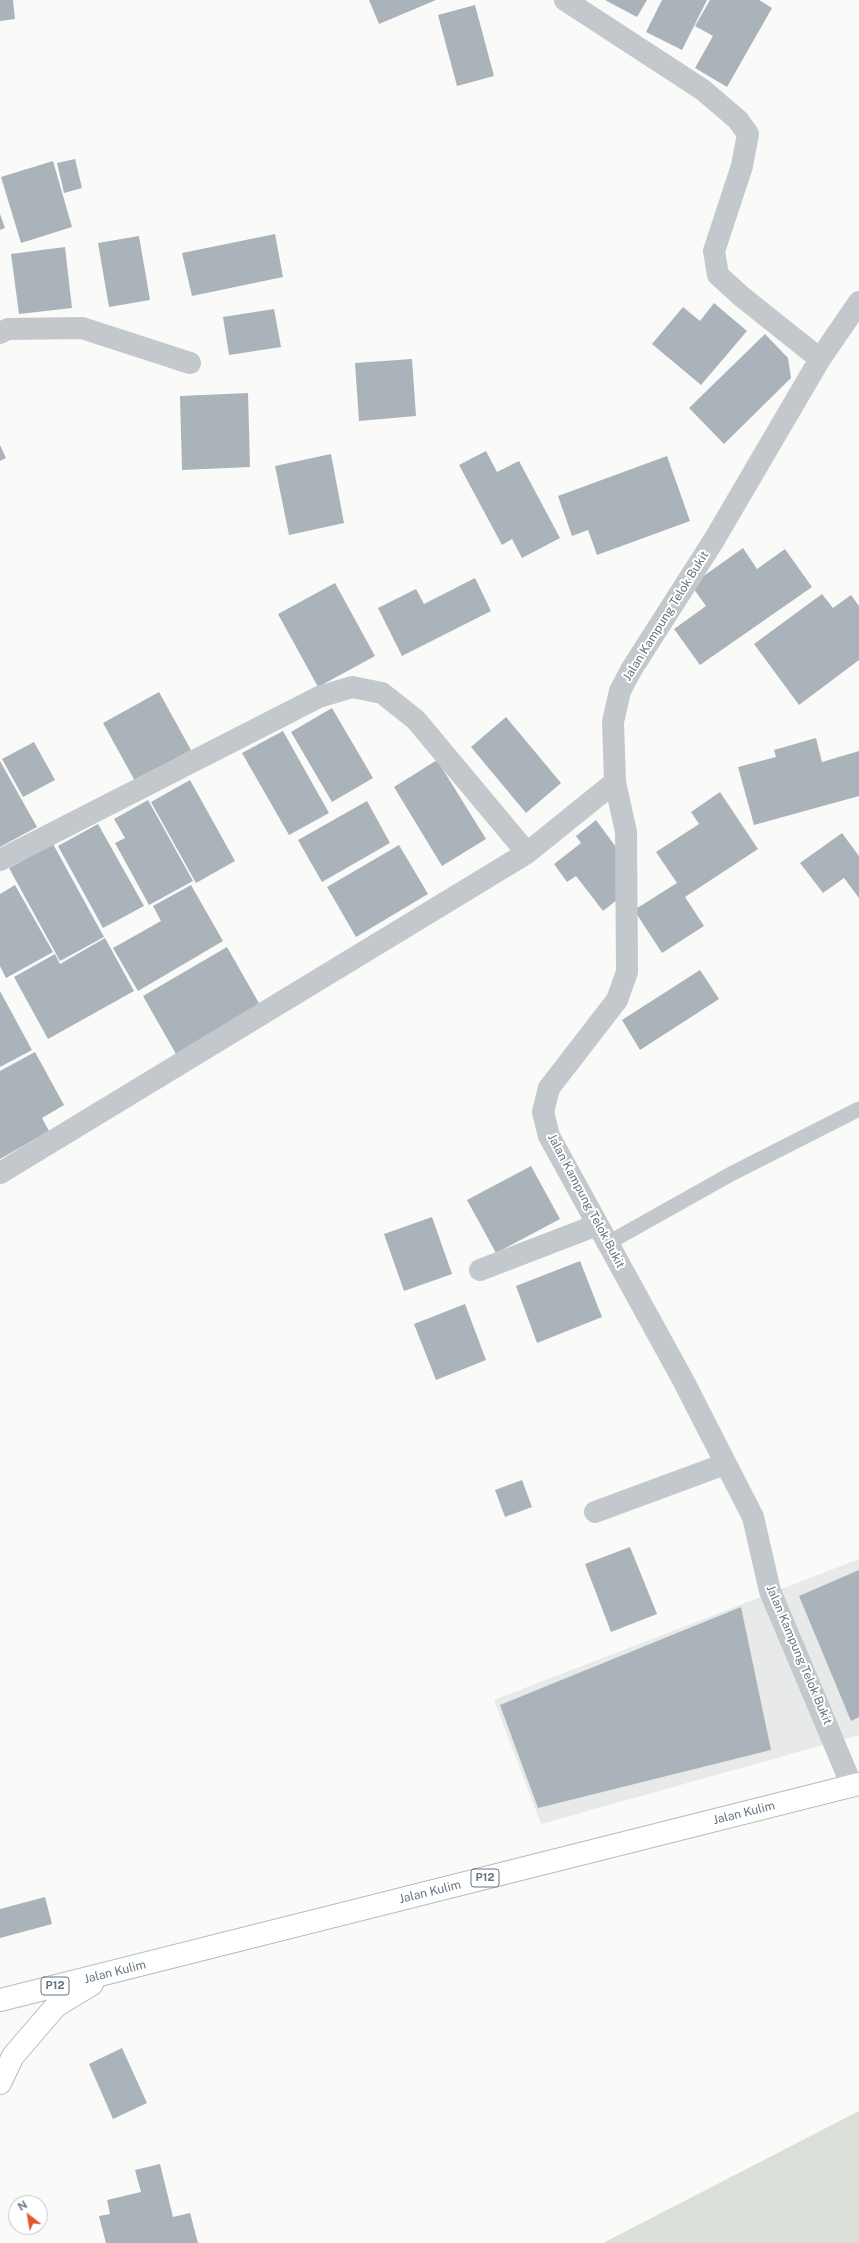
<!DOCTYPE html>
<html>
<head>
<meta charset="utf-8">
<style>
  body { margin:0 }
  #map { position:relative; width:859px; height:2243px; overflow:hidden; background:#fafaf8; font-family:"Public Sans",sans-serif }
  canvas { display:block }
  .north { position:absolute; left:8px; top:2195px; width:40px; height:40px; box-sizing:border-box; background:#fff; border:1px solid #c1c8cd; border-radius:50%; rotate:329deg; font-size:11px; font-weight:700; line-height:16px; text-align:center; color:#657683 }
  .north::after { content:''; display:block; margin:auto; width:14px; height:18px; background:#e4572e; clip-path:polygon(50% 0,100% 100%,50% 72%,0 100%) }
</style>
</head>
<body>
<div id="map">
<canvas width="859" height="2243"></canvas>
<div class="north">N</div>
</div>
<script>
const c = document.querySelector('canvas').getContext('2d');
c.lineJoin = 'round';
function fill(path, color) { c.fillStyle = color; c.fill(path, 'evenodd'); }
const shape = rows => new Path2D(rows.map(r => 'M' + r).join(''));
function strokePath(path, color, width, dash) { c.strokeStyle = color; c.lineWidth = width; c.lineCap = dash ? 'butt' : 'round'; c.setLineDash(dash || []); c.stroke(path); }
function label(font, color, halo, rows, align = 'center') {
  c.font = font + ' "Public Sans",sans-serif'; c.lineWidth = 4; c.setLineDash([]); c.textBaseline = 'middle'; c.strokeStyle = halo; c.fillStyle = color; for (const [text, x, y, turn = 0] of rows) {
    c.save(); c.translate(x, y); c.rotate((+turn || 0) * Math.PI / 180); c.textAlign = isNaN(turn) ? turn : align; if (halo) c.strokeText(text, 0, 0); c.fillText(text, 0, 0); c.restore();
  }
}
const built = shape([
  [859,1559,859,1735,541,1824,494,1700]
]);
const green = shape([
  [859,2111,859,2243,603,2243]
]);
const building = shape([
  [0,0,13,0,15,19,0,21],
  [369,0,436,0,379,24],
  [605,0,647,0,637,17],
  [662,0,707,0,682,50,646,32],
  [710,0,759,0,772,8,727,87,695,68,713,36,695,26],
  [475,5,494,76,457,86,438,15],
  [75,159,82,188,64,193,57,163],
  [53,161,72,227,21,243,1,177],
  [0,214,5,228,0,230],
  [275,234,283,277,192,296,182,253],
  [139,236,150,300,109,307,98,243],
  [65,247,72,308,19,314,11,254],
  [714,303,747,331,701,385,652,344,683,307,700,321],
  [274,309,281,347,229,355,223,317],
  [765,334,788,358,791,378,724,444,689,408],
  [412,359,416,416,359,421,355,363],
  [248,393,250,467,182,470,180,396],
  [0,445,6,458,0,461],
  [486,451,497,472,519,461,560,538,522,558,512,539,502,545,459,465],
  [331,454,344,523,289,535,275,466],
  [667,456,690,521,597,555,588,530,572,536,558,496],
  [743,548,757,569,785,549,812,587,700,665,674,629,706,606,691,585],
  [475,578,491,611,402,656,378,608,416,589,424,604],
  [335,583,375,656,318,687,278,614],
  [822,594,833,608,851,595,859,606,859,660,799,705,754,644],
  [159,692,191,750,135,781,103,723],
  [332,708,373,778,332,802,291,732],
  [506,717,561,783,526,813,471,747],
  [283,731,329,813,289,835,242,753],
  [816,738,822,762,859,751,859,796,754,825,738,767,776,757,774,750],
  [34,742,55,780,23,797,2,759],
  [437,760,486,839,442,866,394,787],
  [0,761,37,827,0,847],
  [190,780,235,861,196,883,151,802],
  [720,792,758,849,685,897,704,926,662,953,634,910,677,883,656,852,699,824,691,812],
  [148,800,193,881,149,905,115,843,125,838,114,819],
  [367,801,390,843,322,882,298,840],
  [596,820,616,847,622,896,603,911,576,876,567,882,554,864,581,843,576,836],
  [98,824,144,906,103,928,58,846],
  [842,833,859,856,859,898,844,878,823,893,800,863],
  [53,844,104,937,60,961,9,868],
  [399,845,428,894,356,937,327,887],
  [15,885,53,952,6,978,0,966,0,894],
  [191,885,223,941,138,991,113,948,161,921,153,906],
  [105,938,134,991,48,1039,14,977,55,954,60,964],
  [227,947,260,1005,176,1054,143,996],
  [700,970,719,999,640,1050,622,1020],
  [0,991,32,1050,0,1067],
  [35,1052,64,1105,42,1118,49,1131,0,1159,0,1071],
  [531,1166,560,1219,496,1253,467,1200],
  [432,1217,452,1274,404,1291,384,1234],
  [580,1261,602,1317,537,1343,516,1286],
  [465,1304,486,1360,436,1380,414,1324],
  [522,1480,532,1507,505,1517,495,1490],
  [630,1547,657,1614,611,1632,585,1564],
  [859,1570,859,1717,851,1721,799,1596],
  [741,1607,771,1750,538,1808,500,1705],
  [45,1897,52,1924,0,1938,0,1909],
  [122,2048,147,2103,113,2119,89,2064],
  [160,2164,173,2217,190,2213,198,2243,106,2243,99,2216,110,2214,107,2200,141,2192,135,2170]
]);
const service = shape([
  [608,1243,731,1174,859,1109]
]);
const minor = shape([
  [565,0,703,90,738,120,748,134,742,166,714,251,718,275,741,296,820,359],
  [0,333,8,329,82,328,190,363],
  [0,860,319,697,352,687,382,693,416,720,527,853],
  [0,1173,527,853,615,782],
  [480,1270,597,1225],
  [595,1512,725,1464],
  [852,1786,770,1591,753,1517,683,1380,549,1136,543,1112,549,1088,617,1000,627,972,626,832,615,782,613,722,620,691,631,670,714,540,820,359,859,302]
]);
const primary = shape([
  [0,2000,859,1784],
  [0,2083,13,2056,56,2006,92,1984]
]);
const shields = [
  [485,1878,28],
  [55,1986,28]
];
const shieldNames = [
  ["P12",485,1878],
  ["P12",55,1986]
];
const streetNames = [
  ["Jalan Kampung Telok Bukit",666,616,-58],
  ["Jalan Kampung Telok Bukit",586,1201,62],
  ["Jalan Kampung Telok Bukit",799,1655,67],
  ["Jalan Kulim",744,1813,-14],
  ["Jalan Kulim",430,1892,-14],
  ["Jalan Kulim",115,1972,-14]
];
fill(built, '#e8e9e9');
fill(green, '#dadfd7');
fill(building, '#aab3b9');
strokePath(primary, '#b5babe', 24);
strokePath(service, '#c3c8cc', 15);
strokePath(minor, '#c3c8cc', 22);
strokePath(primary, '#fff', 22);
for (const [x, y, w] of shields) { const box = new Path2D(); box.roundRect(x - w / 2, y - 9, w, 18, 3); c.fillStyle = '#fff'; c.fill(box); strokePath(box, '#657683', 1); }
label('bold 11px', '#657683', null, shieldNames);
label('12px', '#657683', '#fff', streetNames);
</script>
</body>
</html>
